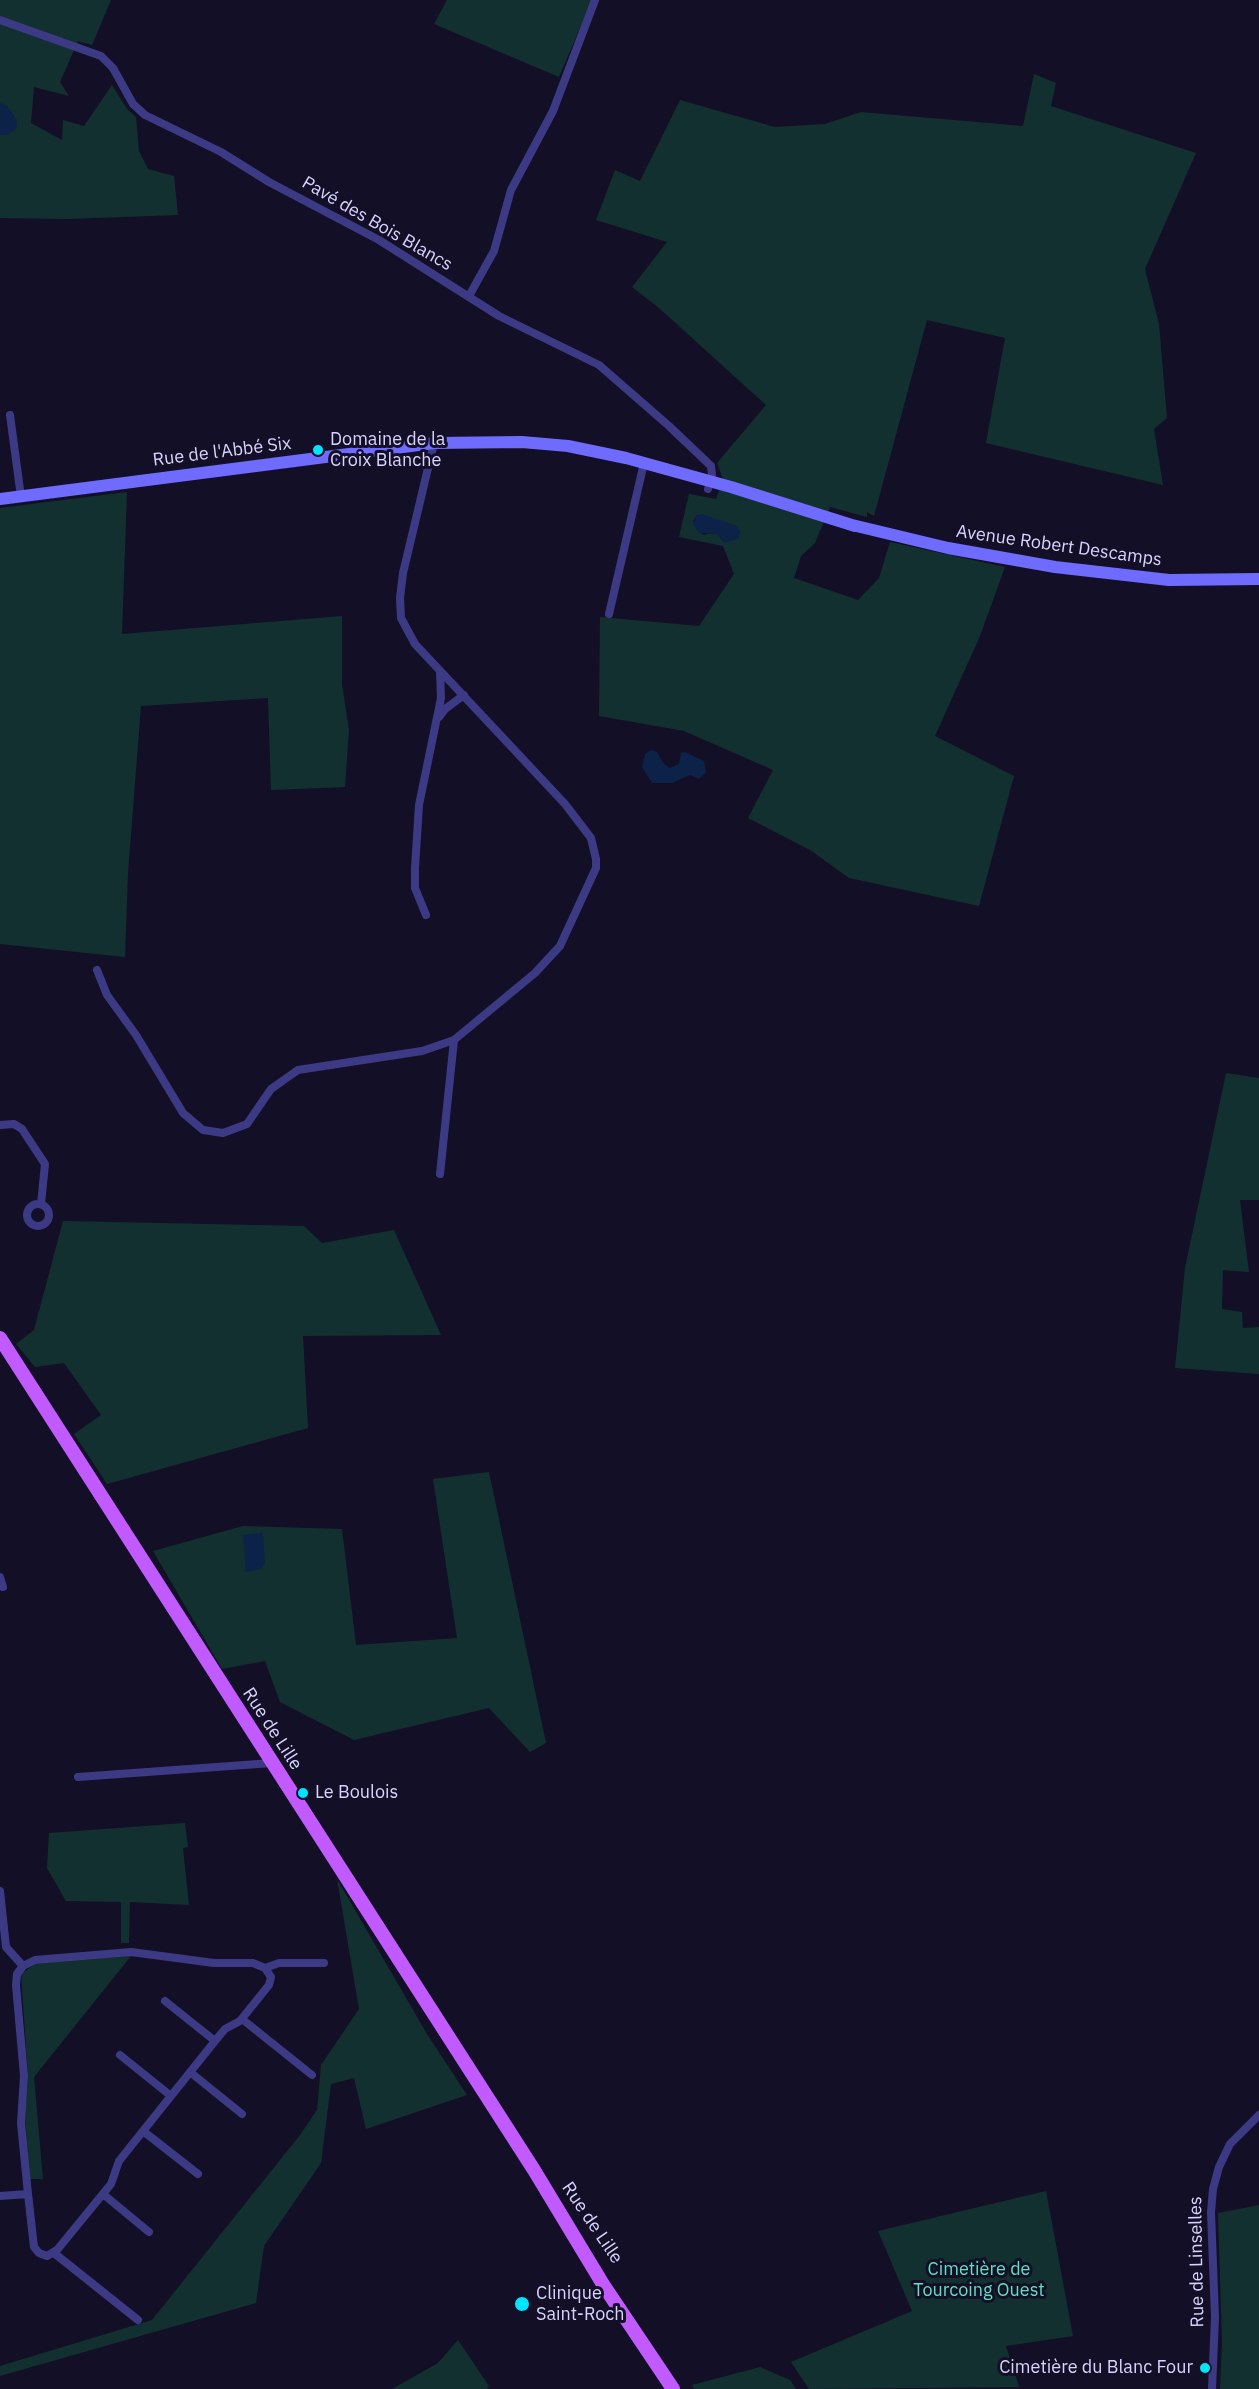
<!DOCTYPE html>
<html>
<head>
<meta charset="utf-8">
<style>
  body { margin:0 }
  canvas { display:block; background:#130f26 }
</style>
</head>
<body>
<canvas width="1259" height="2389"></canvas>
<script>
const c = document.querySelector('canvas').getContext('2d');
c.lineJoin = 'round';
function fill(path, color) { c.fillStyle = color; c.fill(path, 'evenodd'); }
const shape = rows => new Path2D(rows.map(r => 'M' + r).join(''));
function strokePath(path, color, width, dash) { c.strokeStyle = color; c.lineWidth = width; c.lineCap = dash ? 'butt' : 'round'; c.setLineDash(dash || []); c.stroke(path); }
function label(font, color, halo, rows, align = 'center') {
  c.font = font + ' "IBM Plex Sans",sans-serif'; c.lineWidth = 6; c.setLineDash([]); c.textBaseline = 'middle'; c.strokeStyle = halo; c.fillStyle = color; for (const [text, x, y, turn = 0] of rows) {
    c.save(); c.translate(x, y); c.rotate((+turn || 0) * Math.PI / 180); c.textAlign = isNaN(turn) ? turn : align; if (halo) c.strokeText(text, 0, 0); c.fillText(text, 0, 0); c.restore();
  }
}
const green = shape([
  [0,0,111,0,92,45,78,41,60,82,69,96,34,87,31,123,62,140,63,120,84,126,112,85,127,109,136,117,139,151,148,169,174,176,178,215,67,219,0,218],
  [447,0,592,0,559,77,434,24],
  [1034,74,1056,83,1051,106,1196,153,1145,269,1159,324,1167,418,1154,429,1163,485,986,443,1005,338,927,320,874,516,867,512,867,517,830,507,815,543,801,556,794,578,858,600,879,578,890,542,1005,567,980,636,935,736,1014,776,979,906,849,878,810,850,748,818,773,770,684,731,599,716,600,617,699,626,734,574,723,546,679,537,689,494,716,499,723,479,717,463,766,405,659,308,632,287,667,242,596,220,615,170,640,181,680,100,775,127,825,124,861,112,1023,126],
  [697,515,740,531,738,539,713,533,703,535,693,521],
  [127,492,122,634,342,616,342,684,349,730,345,787,271,790,268,698,141,706,128,873,125,957,0,944,0,508],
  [1226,1073,1259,1078,1259,1200,1240,1200,1249,1272,1223,1270,1222,1309,1242,1312,1243,1328,1259,1327,1259,1374,1175,1368,1185,1268],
  [63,1221,304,1226,322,1243,394,1230,441,1335,303,1336,308,1428,107,1484,74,1434,101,1415,64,1363,35,1367,16,1344,34,1330],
  [489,1472,546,1743,530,1752,489,1708,354,1740,280,1702,265,1661,222,1669,153,1551,243,1526,342,1529,356,1645,457,1638,433,1479],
  [185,1823,188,1847,183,1848,189,1905,130,1902,129,1943,121,1943,121,1902,66,1901,47,1868,49,1833],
  [337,1879,427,2034,467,2095,366,2129,354,2078,331,2084,321,2163,264,2246,256,2303,0,2376,0,2366,152,2320,300,2135,317,2110,321,2065,359,2009],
  [131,1956,34,2077,43,2179,30,2179,25,2117,28,2076,21,1974,35,1964],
  [1046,2191,1073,2336,1006,2346,1019,2387,809,2389,791,2362,912,2311,878,2231],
  [1259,2205,1259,2389,1220,2389,1222,2344,1218,2213],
  [458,2340,489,2386,487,2389,392,2389,438,2363],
  [760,2367,790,2380,796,2389,694,2389,692,2385]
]);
const water = shape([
  [0,103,7,106,17,120,17,128,8,135,0,135],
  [702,514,737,526,740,531,738,539,724,543,717,534,699,533,693,524,697,515],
  [651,750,657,752,663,763,670,768,679,764,681,753,685,752,704,761,706,772,699,779,690,775,672,783,652,783,642,767,645,754],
  [263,1533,265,1563,261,1569,246,1572,243,1535]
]);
const street = shape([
  [0,20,101,56,113,68,133,104,145,115,221,152,269,182,379,240,499,316,599,365,669,426,711,466,712,475,708,489],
  [469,296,494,251,511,190,553,111,595,0],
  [10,415,21,497],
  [609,614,644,463],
  [439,717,445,709,464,695],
  [426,915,415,888,415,868,419,805,441,698,440,671],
  [97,970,107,995,136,1035,183,1113,203,1130,223,1133,247,1124,271,1089,298,1070,422,1051,454,1040,535,973,560,946,596,868,596,859,591,838,565,804,415,644,401,618,400,598,403,573,434,443],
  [0,1125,14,1124,22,1129,45,1164,41,1204],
  [440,1174,454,1040],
  '27 1215a11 11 0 1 1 22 0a11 11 0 1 1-22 0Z',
  [0,1577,3,1587],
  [78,1777,272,1763],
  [0,1891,6,1947,23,1966],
  [265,1968,279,1963,324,1963],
  [165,2001,215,2041],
  [242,2019,312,2075],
  [120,2055,171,2096],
  [190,2072,242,2114],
  [143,2131,198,2174],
  [103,2194,149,2232],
  [0,2196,28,2194,34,2247,39,2253,47,2256,57,2250,111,2184,119,2161,215,2041,225,2029,240,2021,269,1985,271,1977,265,1968,253,1963,214,1963,131,1952,35,1960,23,1966,17,1974,16,1985,24,2076,21,2123,28,2194],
  [54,2253,138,2320],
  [1212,2389,1215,2317,1211,2212,1213,2189,1219,2167,1230,2144,1259,2115]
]);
const secondary = shape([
  [0,499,434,443,522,442,568,446,626,458,731,487,855,526],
  [848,524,948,548,1055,567,1169,580,1259,579]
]);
const primary = shape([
  [0,1338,534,2170,604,2286,673,2389]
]);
const markers = [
  [318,450,6,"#00e5ff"],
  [303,1793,6,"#00e5ff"],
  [522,2304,8,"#00e5ff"],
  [1205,2368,6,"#00e5ff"]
];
const streetNames = [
  ["Pavé des Bois Blancs",377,224,30],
  ["Rue de l'Abbé Six",222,452,-7],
  ["Avenue Robert Descamps",1059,546,8],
  ["Rue de Lille",272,1729,57],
  ["Rue de Lille",592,2223,56],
  ["Rue de Linselles",1197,2262,-91]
];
const poiNames = [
  ["Domaine de la",330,440],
  ["Croix Blanche",330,461],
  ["Le Boulois",315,1793],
  ["Clinique",536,2294],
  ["Saint-Roch",536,2315],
  ["Cimetière du Blanc Four",1193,2368,"right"]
];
const parkNames = [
  ["Cimetière de",979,2270],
  ["Tourcoing Ouest",979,2291]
];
fill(green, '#12302f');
fill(water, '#0c2248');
strokePath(street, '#3d3a85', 8);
strokePath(secondary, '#6f6bff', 12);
strokePath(primary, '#c25bff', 14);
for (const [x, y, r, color] of markers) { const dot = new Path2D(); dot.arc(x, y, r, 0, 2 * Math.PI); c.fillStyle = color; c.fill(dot); strokePath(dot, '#130f26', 2); }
label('18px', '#d9d4ff', '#130f26', streetNames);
label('18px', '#d9d4ff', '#130f26', poiNames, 'left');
label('18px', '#5fe0c0', '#130f26', parkNames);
</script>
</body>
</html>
